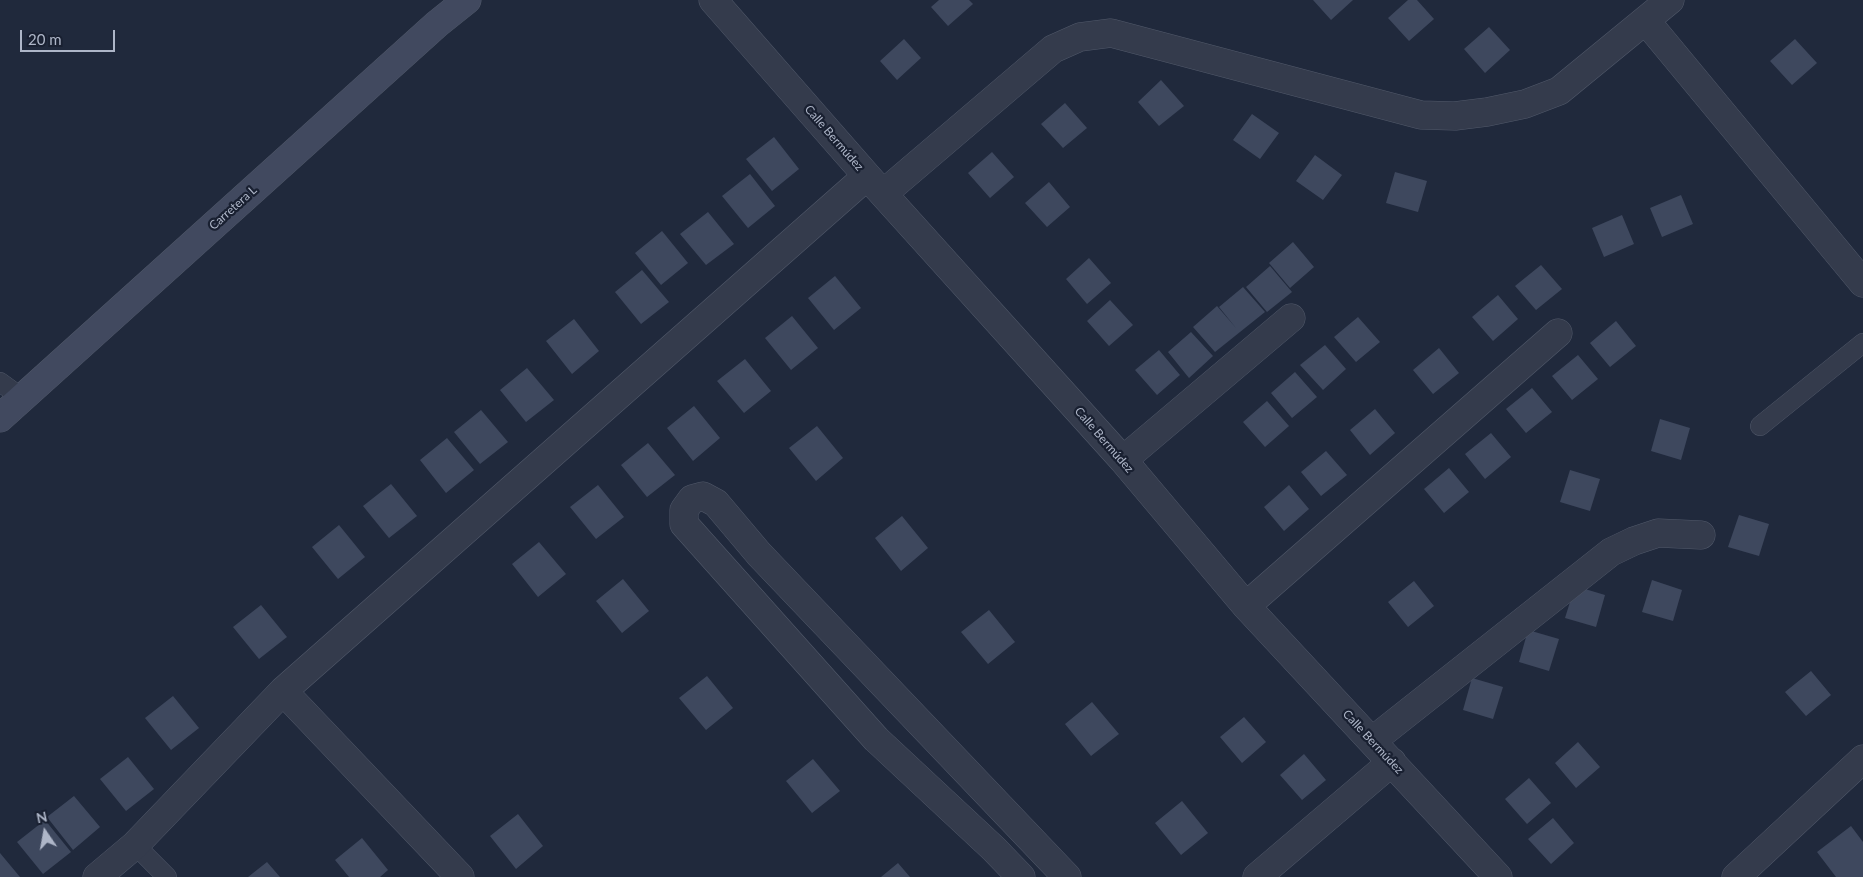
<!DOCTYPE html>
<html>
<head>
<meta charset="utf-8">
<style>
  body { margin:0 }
  #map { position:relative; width:1863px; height:877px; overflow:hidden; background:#20293c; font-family:Lato,sans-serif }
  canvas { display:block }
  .north { position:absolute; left:20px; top:807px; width:50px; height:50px; -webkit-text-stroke:4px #192031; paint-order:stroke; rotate:348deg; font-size:14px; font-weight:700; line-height:20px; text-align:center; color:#aeb6c8 }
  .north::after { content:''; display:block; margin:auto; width:18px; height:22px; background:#aeb6c8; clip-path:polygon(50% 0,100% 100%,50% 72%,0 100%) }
  .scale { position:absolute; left:20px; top:30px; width:95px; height:22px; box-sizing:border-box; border:2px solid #aeb6c8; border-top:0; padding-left:6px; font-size:15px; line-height:18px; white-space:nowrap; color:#aeb6c8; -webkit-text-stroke:4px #192031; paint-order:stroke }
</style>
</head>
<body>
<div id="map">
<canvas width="1863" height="877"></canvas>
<div class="north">N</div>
<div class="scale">20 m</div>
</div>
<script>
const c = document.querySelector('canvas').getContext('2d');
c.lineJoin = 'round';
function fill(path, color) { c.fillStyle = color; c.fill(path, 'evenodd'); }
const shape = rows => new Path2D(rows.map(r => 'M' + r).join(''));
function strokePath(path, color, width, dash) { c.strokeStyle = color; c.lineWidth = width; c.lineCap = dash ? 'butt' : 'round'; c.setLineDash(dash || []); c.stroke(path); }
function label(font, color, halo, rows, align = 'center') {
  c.font = font + ' Lato,sans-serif'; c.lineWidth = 4.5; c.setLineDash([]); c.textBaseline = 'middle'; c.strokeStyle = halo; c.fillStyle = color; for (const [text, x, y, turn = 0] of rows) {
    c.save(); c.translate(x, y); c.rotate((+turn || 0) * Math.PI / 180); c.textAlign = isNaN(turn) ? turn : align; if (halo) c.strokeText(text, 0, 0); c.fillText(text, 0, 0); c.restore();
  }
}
const building = shape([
  [939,0,969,0,973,4,948,26,931,7],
  [1313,0,1353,0,1331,20],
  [1408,0,1417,0,1434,19,1409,41,1388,18],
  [1489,27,1510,50,1485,73,1464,49],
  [904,39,921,58,897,80,880,61],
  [1795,39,1817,63,1792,85,1770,61],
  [1161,80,1184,106,1159,126,1138,102],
  [1065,103,1087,128,1063,148,1041,124],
  [1252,114,1279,133,1260,159,1233,140],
  [774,137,799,169,772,191,746,159],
  [992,152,1014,177,990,198,968,173],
  [1315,155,1342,175,1323,200,1296,181],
  [1395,172,1427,181,1418,212,1386,203],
  [750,174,775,206,748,228,722,196],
  [1049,182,1070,207,1047,227,1025,203],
  [1681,195,1693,224,1662,237,1650,208],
  [708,212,734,244,706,265,680,234],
  [1622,215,1634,244,1604,257,1592,228],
  [662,231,688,263,661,285,635,253],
  [1293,242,1314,267,1290,288,1269,263],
  [1089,258,1111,283,1087,304,1066,279],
  [1541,265,1562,289,1536,310,1515,286],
  [1270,266,1292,292,1267,312,1246,287],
  [642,270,669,302,641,324,615,292],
  [835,276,861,308,834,330,808,298],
  [1243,287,1265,312,1215,352,1193,327,1217,306,1236,328,1219,307],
  [1498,295,1518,319,1493,341,1472,317],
  [1110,300,1133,325,1109,346,1087,321],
  [792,316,818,348,791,370,765,338],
  [1358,317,1380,342,1356,362,1334,337],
  [574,319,599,351,572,374,546,341],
  [1616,321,1636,346,1610,367,1590,343],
  [1191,332,1213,356,1189,378,1168,352],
  [1325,345,1346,369,1323,390,1300,365],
  [1439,348,1459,373,1433,394,1413,370],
  [1159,350,1180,375,1157,395,1135,370],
  [1578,355,1598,379,1572,400,1552,376],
  [745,359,771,391,744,413,717,381],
  [527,368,554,400,526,422,500,390],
  [1295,372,1317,397,1292,418,1271,393],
  [1532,388,1552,412,1526,433,1506,409],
  [1267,401,1289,426,1265,447,1243,422],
  [694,406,720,438,693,461,667,428],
  [1375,409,1395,433,1370,455,1350,430],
  [481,410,508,442,480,464,454,432],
  [1660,419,1690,428,1681,460,1651,451],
  [817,426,843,458,816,481,789,448],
  [1491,433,1511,457,1485,479,1465,454],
  [447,438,474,470,446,493,420,460],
  [648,443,675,475,647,497,621,465],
  [1326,451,1347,475,1321,496,1301,472],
  [1449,468,1469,492,1444,513,1424,489],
  [1570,470,1600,479,1590,511,1560,502],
  [391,484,417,516,389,538,363,506],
  [598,485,624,517,596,539,570,507],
  [1289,485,1309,509,1284,531,1264,507],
  [1739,515,1769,524,1759,556,1728,547],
  [902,516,928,548,901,571,875,538],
  [339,525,365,557,338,579,312,547],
  [539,542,566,574,538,597,512,564],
  [623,579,649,611,622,633,596,601],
  [1652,580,1682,590,1673,621,1642,612],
  [1414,581,1434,606,1408,627,1388,602],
  [1575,586,1605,595,1596,627,1565,618],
  [261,605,287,637,259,659,233,627],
  [989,610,1015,642,988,664,961,632],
  [1528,630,1559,639,1549,671,1519,662],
  [1811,671,1831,695,1806,716,1785,692],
  [707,676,733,708,706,730,679,698],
  [1472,678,1503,687,1493,719,1463,710],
  [173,696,199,728,171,750,145,718],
  [1092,702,1119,734,1091,756,1065,724],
  [1244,717,1266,742,1242,763,1220,737],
  [1578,742,1600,767,1576,788,1555,763],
  [1304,754,1326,780,1302,800,1280,775],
  [128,757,154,789,126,811,100,779],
  [813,759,840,791,812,813,786,781],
  [1529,778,1551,803,1527,824,1505,799],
  [74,796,100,827,73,850,47,817],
  [1182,801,1208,833,1181,855,1155,823],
  [518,814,543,846,516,869,490,836],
  [1553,818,1574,843,1551,864,1528,839],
  [45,820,71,852,43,874,17,842],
  [1851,826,1863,842,1863,877,1836,877,1817,852],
  [362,838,388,870,380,877,349,877,335,860],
  [0,853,20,877,0,877],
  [267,862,280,877,248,877],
  [898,863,910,877,881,877]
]);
const lane = shape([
  [0,382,22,398],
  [1760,426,1863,343],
  [135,845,167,877]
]);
const street = shape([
  [713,0,867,176,1123,460,1246,606,1498,877],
  [1646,21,1863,283],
  [884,193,1053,49,1080,37,1111,33,1421,115,1455,116,1487,112,1525,104,1559,91,1670,0],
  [1123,460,1291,318],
  [1246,606,1558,333],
  [283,691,460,877],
  [1372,741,1611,552,1634,541,1658,533,1701,535],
  [97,877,135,845,283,691,867,176],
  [1021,877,994,849,876,739,684,524,684,510,692,499,703,496,716,503,759,554,1067,877],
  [1257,877,1392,762],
  [1736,877,1863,759]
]);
const secondary = shape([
  [0,418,437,24,467,0]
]);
const streetNames = [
  ["Calle Bermúdez",834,138,49],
  ["Carretera L",233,208,-42],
  ["Calle Bermúdez",1104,440,49],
  ["Calle Bermúdez",1373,742,47]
];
fill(building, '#3e485e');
strokePath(lane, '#51596a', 20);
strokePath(street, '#51596a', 29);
strokePath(secondary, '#51596a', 29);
strokePath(lane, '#343b4c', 19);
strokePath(street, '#343b4c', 28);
strokePath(secondary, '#41495f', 28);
label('12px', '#aeb6c8', '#192031', streetNames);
</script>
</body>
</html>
